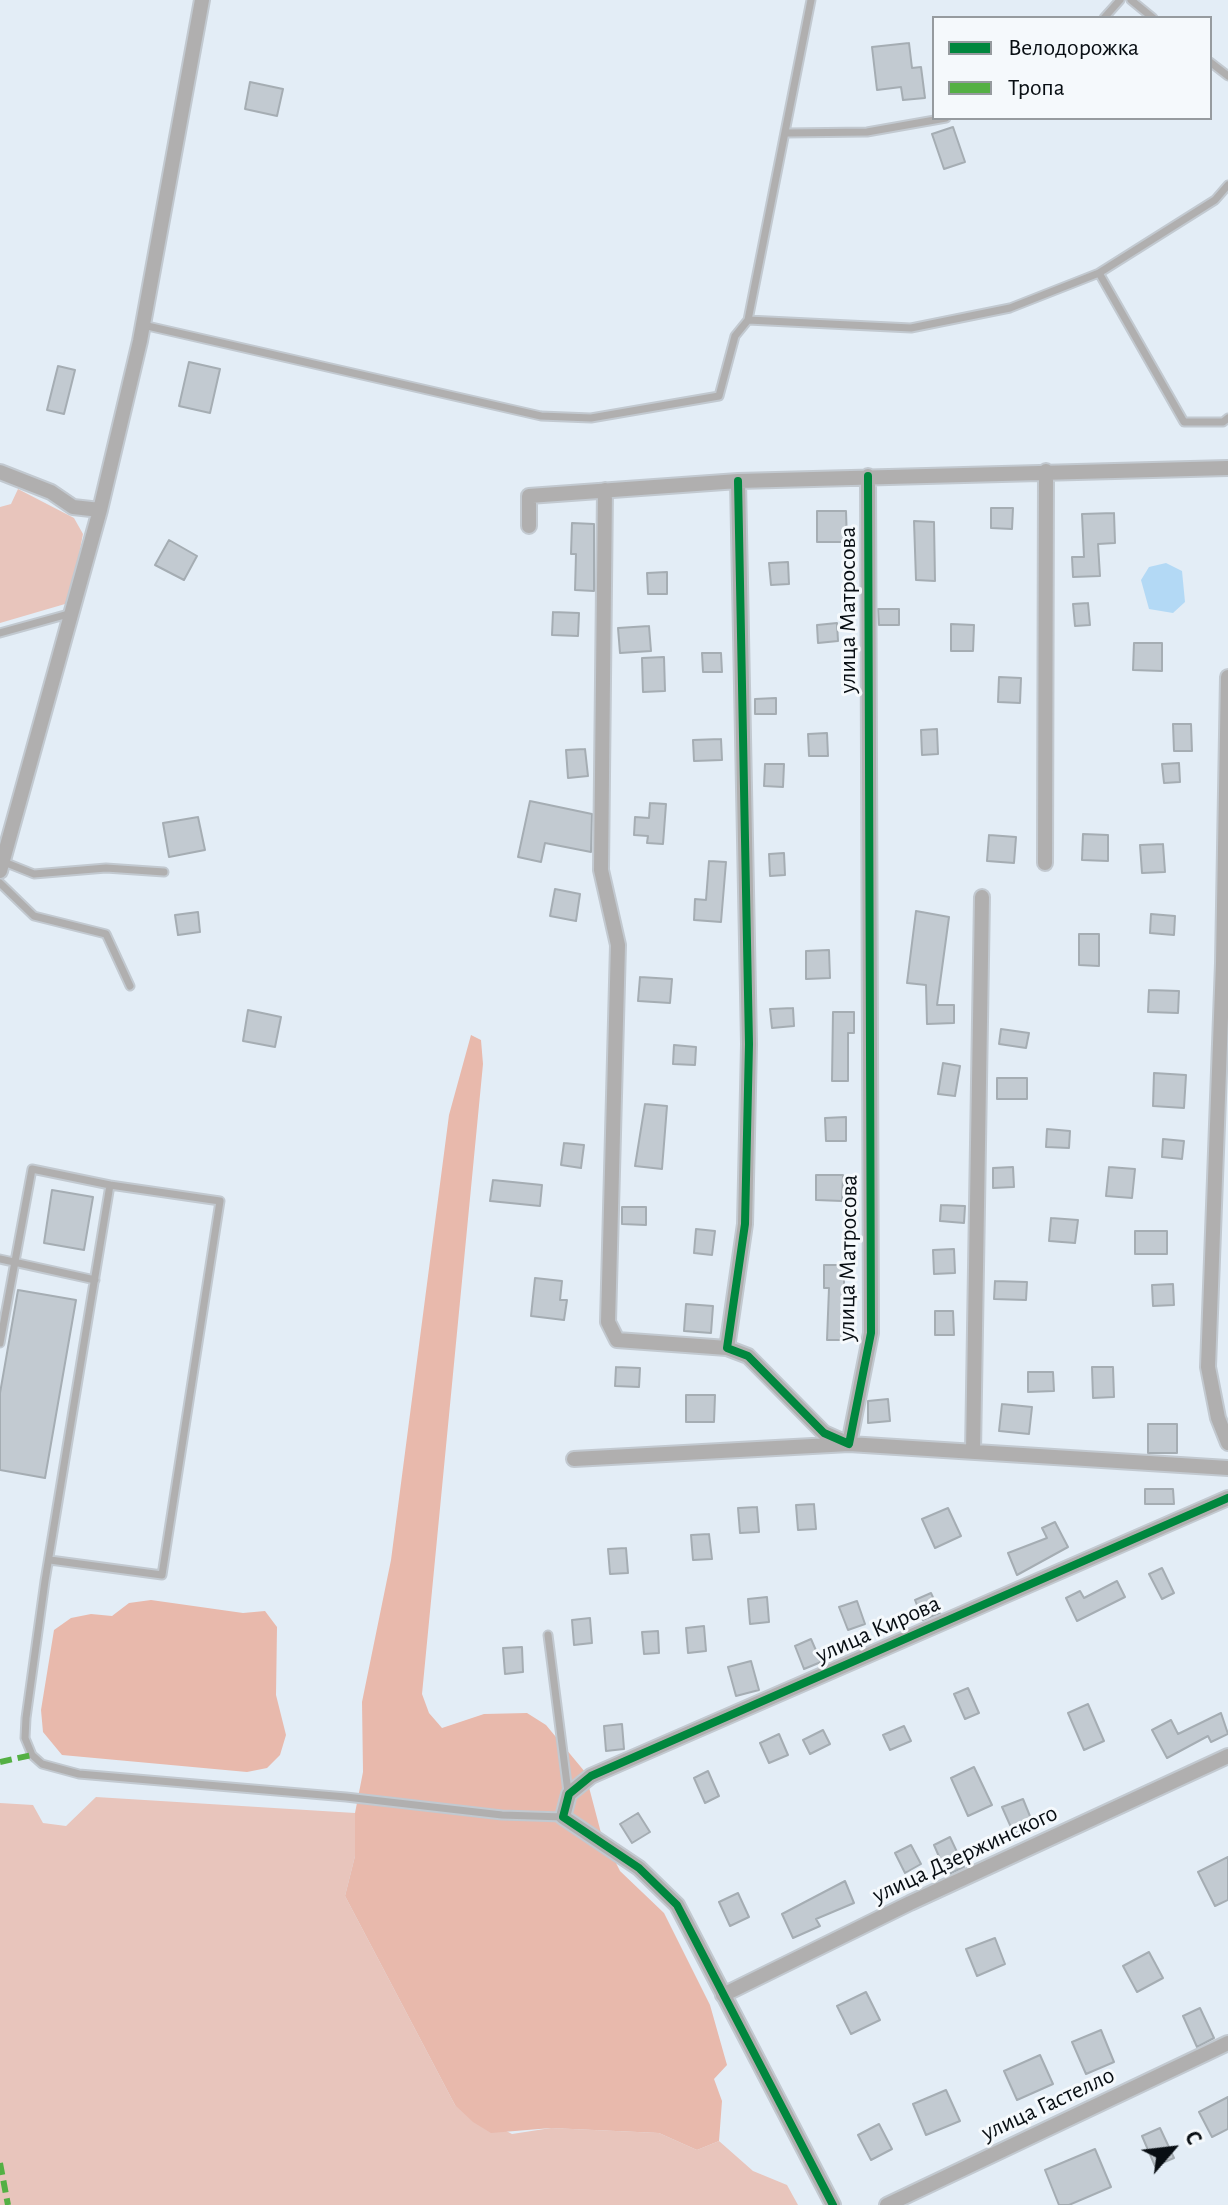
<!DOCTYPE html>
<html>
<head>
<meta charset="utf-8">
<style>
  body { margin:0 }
  #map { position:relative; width:1228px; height:2205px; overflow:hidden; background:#e3edf6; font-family:"Alegreya Sans",sans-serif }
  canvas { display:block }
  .legend { position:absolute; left:932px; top:16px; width:280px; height:104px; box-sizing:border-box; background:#f5f9fc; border:2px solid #969b9f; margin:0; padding:10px 14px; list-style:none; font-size:24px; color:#080e13 }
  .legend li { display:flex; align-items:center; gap:16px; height:40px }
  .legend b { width:40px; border:2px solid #969b9f }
  .north { position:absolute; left:1132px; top:2109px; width:80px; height:80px; -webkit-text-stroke:6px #f5f9fc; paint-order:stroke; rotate:62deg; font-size:22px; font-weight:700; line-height:32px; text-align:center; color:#080e13 }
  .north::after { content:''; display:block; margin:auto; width:28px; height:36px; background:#080e13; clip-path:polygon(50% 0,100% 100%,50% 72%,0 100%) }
</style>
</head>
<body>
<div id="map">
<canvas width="1228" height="2205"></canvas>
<ul class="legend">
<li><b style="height:10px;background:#00873e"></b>Велодорожка</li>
<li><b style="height:10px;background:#54b044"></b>Тропа</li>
</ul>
<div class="north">С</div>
</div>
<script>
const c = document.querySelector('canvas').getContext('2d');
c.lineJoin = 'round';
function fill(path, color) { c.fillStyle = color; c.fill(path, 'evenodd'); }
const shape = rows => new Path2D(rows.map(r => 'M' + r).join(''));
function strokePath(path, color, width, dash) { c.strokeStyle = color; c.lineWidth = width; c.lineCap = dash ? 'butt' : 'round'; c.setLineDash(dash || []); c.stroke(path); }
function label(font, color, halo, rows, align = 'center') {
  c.font = font + ' "Alegreya Sans",sans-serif'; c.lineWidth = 6; c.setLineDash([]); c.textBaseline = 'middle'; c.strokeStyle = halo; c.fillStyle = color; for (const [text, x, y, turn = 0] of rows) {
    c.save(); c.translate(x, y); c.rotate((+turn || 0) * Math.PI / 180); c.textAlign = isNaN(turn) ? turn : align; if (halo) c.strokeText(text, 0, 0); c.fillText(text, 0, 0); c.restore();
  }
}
const green = shape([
  [18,489,74,518,83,534,71,595,65,604,0,623,0,507,11,504],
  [96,1797,355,1813,355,1856,345,1896,455,2105,512,2134,551,2128,659,2133,697,2150,719,2141,753,2171,787,2185,798,2205,0,2205,0,1803,33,1805,43,1823,66,1826]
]);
const forest = shape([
  [471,1035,481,1040,483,1064,422,1694,429,1713,442,1728,484,1714,527,1713,546,1725,585,1772,601,1833,620,1871,664,1913,710,2005,727,2065,714,2079,722,2101,719,2141,697,2150,659,2133,551,2128,491,2133,473,2122,455,2105,345,1896,355,1856,355,1813,363,1772,362,1702,391,1560,449,1115],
  [151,1600,243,1613,265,1611,277,1627,276,1695,286,1735,280,1755,267,1768,247,1772,62,1755,43,1732,41,1710,54,1630,71,1618,91,1614,112,1616,129,1603]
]);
const water = shape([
  [1166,563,1182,571,1185,602,1173,613,1149,609,1141,580,1149,567]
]);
const building = shape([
  [909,43,912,68,921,67,925,98,903,100,901,87,877,90,872,47,909,43],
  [250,82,283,89,277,116,245,109,250,82],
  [953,127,965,162,944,169,932,134,953,127],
  [189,362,220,369,210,413,179,406,189,362],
  [58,366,75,370,64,414,47,410,58,366],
  [991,508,1013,508,1012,529,991,528,991,508],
  [817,511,846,511,847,542,817,542,817,511],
  [1114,513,1115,543,1098,544,1100,576,1073,577,1072,557,1084,557,1082,514,1114,513],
  [914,521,934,522,935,581,916,580,914,521],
  [572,523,594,524,594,591,575,590,576,554,571,554,572,523],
  [169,540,197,556,184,580,155,565,169,540],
  [788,562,789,584,771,585,769,563,788,562],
  [667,572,667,594,648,594,647,573,667,572],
  [1088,603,1090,625,1075,626,1073,604,1088,603],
  [878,609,899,609,899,625,879,625,878,609],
  [553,612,579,613,578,636,552,635,553,612],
  [837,623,838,641,818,643,817,625,837,623],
  [951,624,974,625,973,651,951,651,951,624],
  [649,626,651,651,620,653,618,628,649,626],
  [1134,643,1162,643,1162,671,1133,670,1134,643],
  [702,653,721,653,722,672,703,672,702,653],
  [664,657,665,691,643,692,642,658,664,657],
  [999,677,1021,678,1020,703,998,702,999,677],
  [776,698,776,714,755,714,755,699,776,698],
  [1173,724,1191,724,1192,751,1174,751,1173,724],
  [937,729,938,754,922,755,921,730,937,729],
  [827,733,828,756,809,756,808,734,827,733],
  [721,739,722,760,694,761,693,740,721,739],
  [585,749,588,776,568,778,566,750,585,749],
  [1179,763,1180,782,1164,783,1162,764,1179,763],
  [765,764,784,764,783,787,764,786,765,764],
  [530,801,592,814,591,852,545,843,541,862,518,857,530,801],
  [650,803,666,804,663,844,647,843,648,836,634,835,635,817,649,818,650,803],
  [198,817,205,850,169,857,163,823,198,817],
  [1083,834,1108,835,1108,861,1082,860,1083,834],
  [989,835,1016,837,1014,863,987,861,989,835],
  [1163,844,1165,872,1142,873,1140,845,1163,844],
  [784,853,785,875,770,876,769,854,784,853],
  [709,861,726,862,721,922,694,920,695,899,706,900,709,861],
  [555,889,580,894,576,921,550,916,555,889],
  [916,911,949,917,937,1005,954,1005,954,1023,927,1024,926,985,907,983,916,911],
  [198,912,200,932,178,935,175,915,198,912],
  [1151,914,1175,916,1174,935,1150,933,1151,914],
  [1079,934,1099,934,1099,966,1079,965,1079,934],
  [829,950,830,978,806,979,806,951,829,950],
  [640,977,672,979,670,1003,638,1001,640,977],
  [1149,990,1179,991,1178,1013,1148,1012,1149,990],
  [793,1008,794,1026,772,1028,770,1009,793,1008],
  [248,1010,281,1017,275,1047,243,1041,248,1010],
  [833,1012,854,1012,854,1033,848,1033,848,1081,832,1081,833,1012],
  [1001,1029,1029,1033,1026,1048,999,1044,1001,1029],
  [674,1045,696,1047,695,1065,673,1064,674,1045],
  [943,1063,960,1066,955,1096,938,1094,943,1063],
  [1154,1073,1186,1075,1184,1108,1153,1106,1154,1073],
  [997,1078,1027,1078,1027,1099,997,1099,997,1078],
  [645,1104,667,1106,662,1169,635,1166,645,1104],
  [846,1117,846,1141,826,1141,825,1118,846,1117],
  [1047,1129,1070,1131,1069,1148,1046,1147,1047,1129],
  [1163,1139,1184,1141,1182,1159,1162,1157,1163,1139],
  [564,1143,584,1145,581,1168,561,1165,564,1143],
  [1013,1167,1014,1187,993,1188,993,1168,1013,1167],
  [1109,1167,1135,1169,1132,1198,1106,1196,1109,1167],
  [816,1175,843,1175,842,1201,816,1200,816,1175],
  [493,1180,542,1185,540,1206,490,1201,493,1180],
  [52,1190,93,1197,84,1250,44,1243,52,1190],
  [941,1205,965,1206,964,1223,940,1221,941,1205],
  [622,1207,646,1207,646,1225,622,1224,622,1207],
  [1051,1218,1078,1220,1075,1243,1049,1241,1051,1218],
  [696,1229,715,1231,712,1255,694,1253,696,1229],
  [1135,1231,1167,1231,1167,1254,1135,1254,1135,1231],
  [954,1249,955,1273,934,1274,933,1250,954,1249],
  [824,1265,844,1265,844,1340,827,1340,829,1288,824,1288,824,1265],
  [535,1278,562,1281,560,1300,567,1300,564,1320,531,1316,535,1278],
  [995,1281,1027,1282,1026,1300,994,1299,995,1281],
  [1173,1284,1174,1305,1153,1306,1152,1285,1173,1284],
  [18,1290,76,1300,45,1478,0,1470,0,1393,18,1290],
  [686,1304,713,1306,711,1333,684,1331,686,1304],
  [935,1311,953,1311,954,1335,935,1335,935,1311],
  [616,1367,640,1368,639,1387,615,1386,616,1367],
  [1092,1367,1113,1367,1114,1397,1093,1398,1092,1367],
  [1028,1372,1053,1372,1054,1391,1028,1392,1028,1372],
  [686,1395,715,1395,714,1422,686,1422,686,1395],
  [888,1399,890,1421,868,1423,868,1401,888,1399],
  [1002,1404,1032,1407,1029,1434,999,1431,1002,1404],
  [1148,1424,1177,1424,1177,1453,1148,1453,1148,1424],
  [1145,1489,1173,1489,1174,1504,1145,1504,1145,1489],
  [814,1504,816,1529,798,1530,796,1505,814,1504],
  [757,1507,759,1532,740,1533,738,1508,757,1507],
  [948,1508,961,1536,935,1548,922,1519,948,1508],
  [1055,1522,1068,1547,1017,1575,1008,1553,1047,1538,1042,1528,1055,1522],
  [709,1534,712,1559,693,1560,691,1535,709,1534],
  [626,1548,628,1573,610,1574,608,1549,626,1548],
  [1162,1568,1174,1593,1162,1599,1149,1574,1162,1568],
  [1117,1581,1125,1597,1077,1621,1066,1598,1080,1591,1084,1598,1117,1581],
  [931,1593,940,1613,923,1620,915,1600,931,1593],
  [767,1597,769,1622,750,1624,748,1599,767,1597],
  [857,1601,865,1624,848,1630,839,1607,857,1601],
  [590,1618,592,1643,574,1645,572,1620,590,1618],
  [704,1626,706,1651,688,1653,686,1628,704,1626],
  [658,1631,659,1653,644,1654,642,1632,658,1631],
  [811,1639,821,1662,804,1669,795,1646,811,1639],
  [522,1647,523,1672,505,1674,503,1648,522,1647],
  [751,1661,759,1690,736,1696,728,1667,751,1661],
  [968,1688,979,1713,965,1719,954,1694,968,1688],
  [1088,1704,1104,1741,1084,1750,1068,1713,1088,1704],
  [1221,1713,1228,1734,1211,1742,1208,1736,1167,1758,1152,1730,1171,1720,1178,1734,1221,1713],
  [622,1724,624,1749,606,1751,604,1726,622,1724],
  [904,1726,911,1741,890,1750,883,1735,904,1726],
  [823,1730,830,1744,810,1754,803,1740,823,1730],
  [779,1734,788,1755,769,1763,760,1743,779,1734],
  [974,1767,992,1805,968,1816,951,1778,974,1767],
  [708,1771,719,1796,705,1803,694,1778,708,1771],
  [1023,1799,1034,1826,1014,1834,1002,1807,1023,1799],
  [638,1813,650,1832,632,1843,620,1824,638,1813],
  [950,1837,964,1867,947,1875,934,1845,950,1837],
  [911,1845,921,1864,905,1873,895,1853,911,1845],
  [1228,1857,1228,1900,1215,1906,1198,1872,1228,1857],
  [845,1881,854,1903,816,1919,820,1926,793,1938,782,1914,845,1881],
  [738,1893,749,1917,730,1926,719,1902,738,1893],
  [995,1938,1005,1964,977,1976,966,1949,995,1938],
  [1149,1952,1163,1978,1137,1992,1123,1966,1149,1952],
  [866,1992,880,2020,851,2034,837,2006,866,1992],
  [1200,2008,1214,2038,1197,2047,1183,2016,1200,2008],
  [1101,2030,1114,2062,1086,2074,1072,2042,1101,2030],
  [1040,2055,1053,2084,1017,2100,1004,2071,1040,2055],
  [946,2090,960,2121,926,2135,913,2104,946,2090],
  [1228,2097,1228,2129,1212,2137,1199,2112,1228,2097],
  [879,2124,892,2149,871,2160,858,2135,879,2124],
  [1160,2128,1174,2158,1155,2166,1142,2136,1160,2128],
  [1095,2149,1111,2187,1069,2205,1059,2205,1045,2170,1095,2149]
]);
const service = shape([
  [1131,0,1153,18],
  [1104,18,1120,0],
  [1210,62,1228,76],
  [787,133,867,132,946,118],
  [1099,273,1184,422,1223,422,1228,418],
  [748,320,911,328,1010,308,1099,273,1215,200,1228,185],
  [143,325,541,416,591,418,719,396,735,336,748,320,811,0],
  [0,633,72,613],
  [4,862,34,874,106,868,164,872],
  [0,883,34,916,106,934,130,986],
  [0,1259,95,1280],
  [0,1343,32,1169,110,1185],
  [50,1560,162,1575,220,1201,110,1185,45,1581,26,1718,25,1738,32,1755,42,1764,79,1774,346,1797,502,1815,563,1817],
  [548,1635,568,1792]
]);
const minor = shape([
  [0,472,51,492,73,507,100,510],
  [738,481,749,1044,745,1224,727,1348,748,1356,824,1433,849,1444,871,1333,868,476],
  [605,490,601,870,618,945,608,1322,617,1340,727,1348],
  [529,526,529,496,738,481,1228,468],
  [1228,677,1223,963,1208,1367,1218,1418,1228,1443],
  [1045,863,1046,471],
  [0,871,100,510,140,341,202,0],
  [973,1452,982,897],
  [574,1459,849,1444,1228,1468],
  [723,1995,910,1903,1228,1756],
  [833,2205,677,1905,639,1868,563,1817,569,1794,591,1776,1228,1498],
  [887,2205,1228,2043]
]);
const quiet = shape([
  [0,1762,32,1755],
  [0,2163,8,2205]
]);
const cycleway = shape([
  [738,481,749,1044,745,1224,727,1348,748,1356,824,1433,849,1444,871,1333,868,476],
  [833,2205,677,1905,639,1868,563,1817,569,1794,591,1776,1228,1498]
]);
const streetNames = [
  ["улица Матросова",848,610,-90],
  ["улица Матросова",848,1258,-89],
  ["улица Кирова",878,1629,-24],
  ["улица Дзержинского",965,1854,-25],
  ["улица Гастелло",1048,2104,-25]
];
fill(green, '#e8c5bc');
fill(forest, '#e8b9ac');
fill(water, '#b3d9f5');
fill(building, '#c2cad1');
strokePath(building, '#a5adb3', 2);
strokePath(service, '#c2c9d0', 11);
strokePath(minor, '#c2c9d0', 18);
strokePath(service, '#b0afaf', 7);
strokePath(minor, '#b0afaf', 14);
strokePath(quiet, '#54b044', 6, [12, 6]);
strokePath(cycleway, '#00873e', 8);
label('24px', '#080e13', '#f5f9fc', streetNames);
</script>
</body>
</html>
